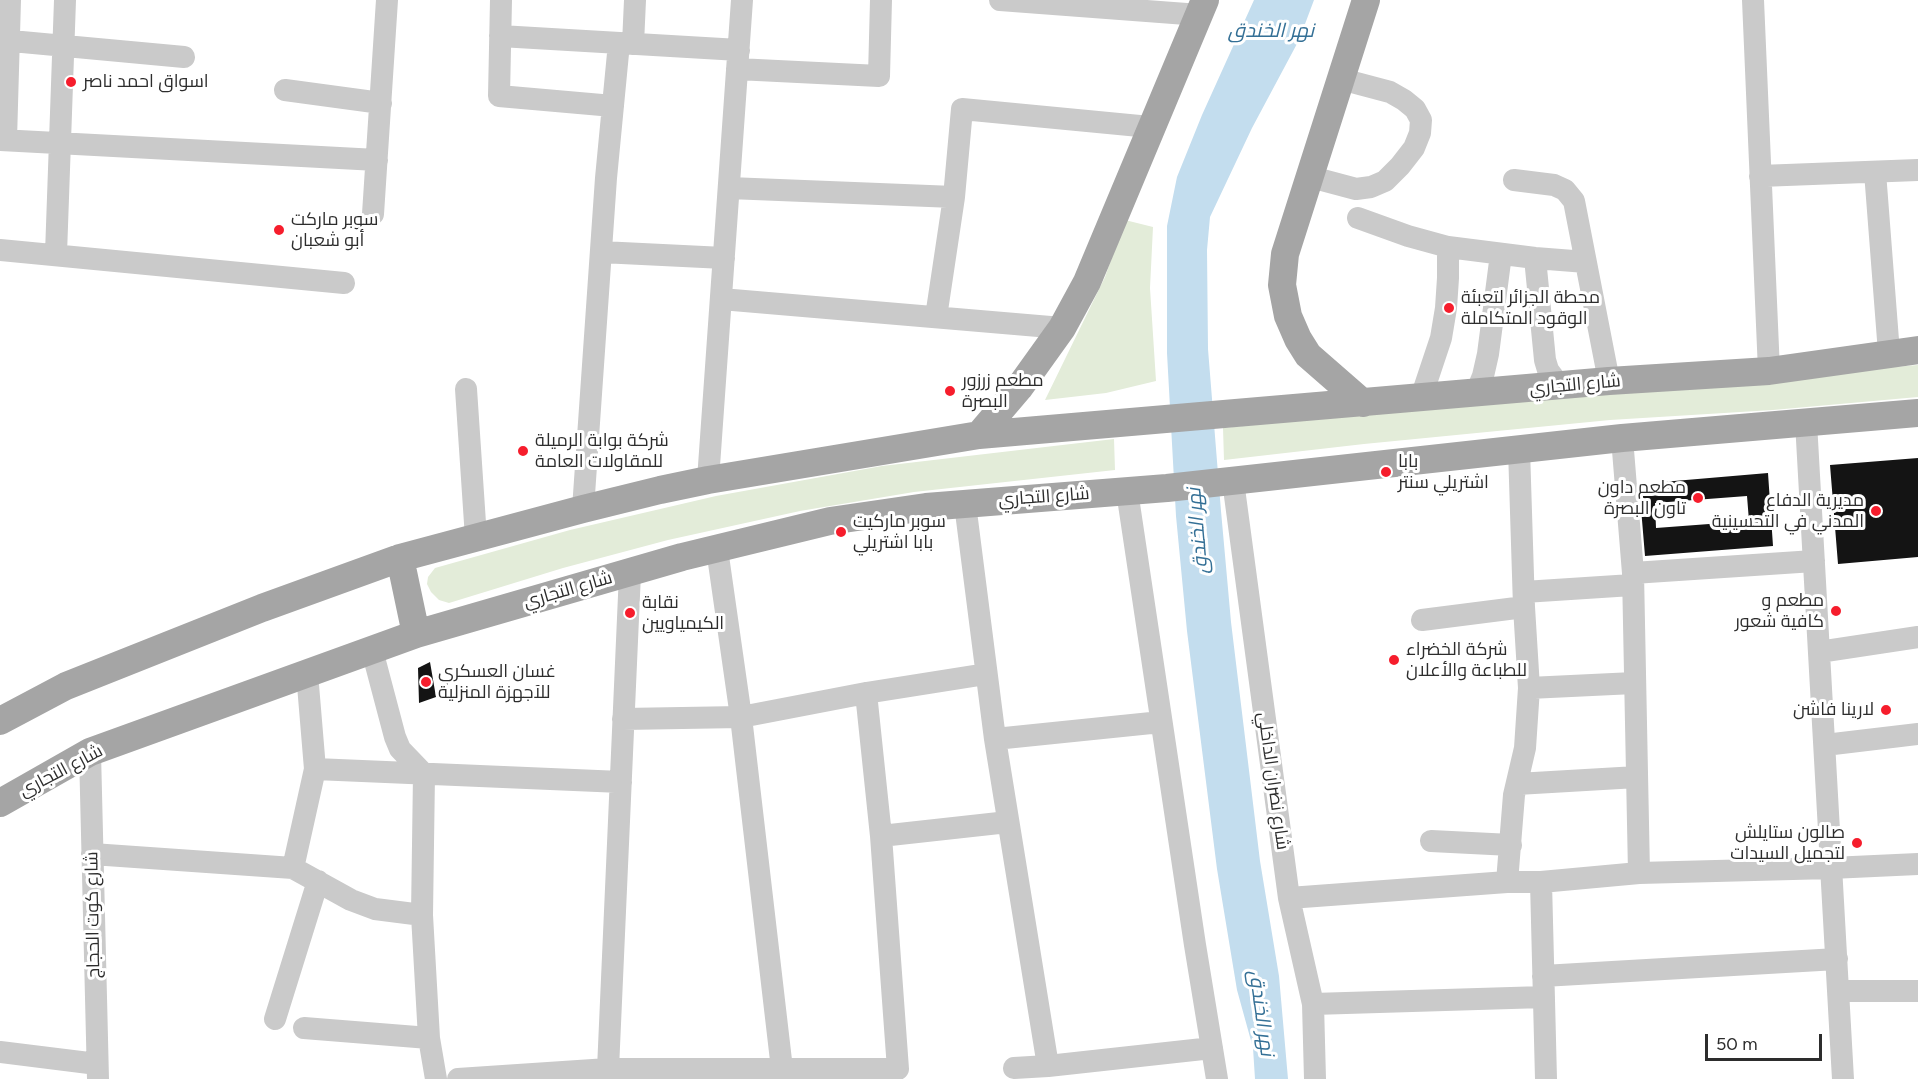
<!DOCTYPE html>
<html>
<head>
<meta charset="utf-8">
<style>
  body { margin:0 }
  #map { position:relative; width:1918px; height:1079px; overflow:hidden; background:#fff; font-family:Figtree,sans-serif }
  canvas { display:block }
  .scale { position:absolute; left:1705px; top:1034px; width:117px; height:27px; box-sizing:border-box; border:3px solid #2d2d2d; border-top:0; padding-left:8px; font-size:18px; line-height:21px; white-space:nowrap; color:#2d2d2d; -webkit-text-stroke:4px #fff; paint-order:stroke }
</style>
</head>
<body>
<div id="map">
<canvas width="1918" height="1079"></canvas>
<div class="scale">50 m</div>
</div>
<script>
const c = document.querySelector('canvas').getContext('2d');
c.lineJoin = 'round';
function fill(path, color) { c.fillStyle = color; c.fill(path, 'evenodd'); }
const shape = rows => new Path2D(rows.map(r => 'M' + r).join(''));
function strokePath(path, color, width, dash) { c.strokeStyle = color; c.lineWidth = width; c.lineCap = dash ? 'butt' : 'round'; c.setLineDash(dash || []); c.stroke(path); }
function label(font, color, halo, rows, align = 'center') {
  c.font = font + ' Figtree,Cairo,sans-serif'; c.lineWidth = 6; c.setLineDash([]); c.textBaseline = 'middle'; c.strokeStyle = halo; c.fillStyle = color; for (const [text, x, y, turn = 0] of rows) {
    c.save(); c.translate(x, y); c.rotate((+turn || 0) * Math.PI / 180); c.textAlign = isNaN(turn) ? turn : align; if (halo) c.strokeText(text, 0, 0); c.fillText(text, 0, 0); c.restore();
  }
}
const green = shape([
  [1125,220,1153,227,1150,288,1156,381,1106,393,1045,400,1105,277],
  [1918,365,1918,397,1773,410,1610,420,1364,444,1224,460,1223,428,1528,397],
  [1114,439,1115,470,914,492,800,511,668,540,563,568,449,603,439,600,431,592,427,584,428,577,435,568,570,530,716,496,882,466]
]);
const water = shape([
  [1254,0,1314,0,1299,40,1252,128,1210,217,1207,250,1208,349,1221,511,1231,622,1260,861,1279,976,1288,1079,1255,1079,1253,1048,1237,990,1217,869,1187,631,1176,516,1167,353,1167,226,1177,177,1202,115]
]);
const building = shape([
  [1918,458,1918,557,1838,564,1830,465],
  [1768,473,1773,546,1645,556,1639,484],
  [1747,496,1749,521,1656,528,1655,503],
  [430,662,436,697,419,703,418,668]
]);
const minor = shape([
  [501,0,499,96,613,106],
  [1000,0,1200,15],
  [1753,0,1769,371],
  [500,36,739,50],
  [0,40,184,57],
  [633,44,635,0],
  [737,69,879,76,881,0],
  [285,90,381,103],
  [0,140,377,160],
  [6,140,10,0],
  [1875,172,1889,353],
  [1760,176,1918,170],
  [1311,177,1356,189,1371,187,1385,181,1400,166,1414,148,1420,133,1421,120,1415,109,1404,100,1390,92,1341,79],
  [1514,180,1554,185,1565,190,1574,201,1609,381],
  [729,188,954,197],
  [373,214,387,0],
  [1358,218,1408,236,1448,247,1535,258,1586,262],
  [0,250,344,283],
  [601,252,724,258],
  [56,254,65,0],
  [1535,258,1545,360,1548,370,1560,386],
  [721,299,1062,328],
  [936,317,954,197,962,109,1150,127],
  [466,389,476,538],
  [1476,393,1483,376,1488,354,1501,254],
  [1421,398,1441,338,1446,308,1448,278,1448,247],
  [1806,422,1843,1079],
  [1622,438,1633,573,1639,873],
  [708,480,742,0],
  [1233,481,1289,898,1313,1004,1315,1079],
  [1127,491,1195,945,1217,1079],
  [965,504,995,739,1048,1066],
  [583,509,606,178,619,43],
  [717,549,741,717,782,1069],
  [1633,573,1814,561],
  [1524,592,1632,585],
  [1422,620,1524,607],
  [372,650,395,737,400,749,424,774,422,915,429,1038,436,1079],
  [1819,652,1918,637],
  [1529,688,1634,683],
  [623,719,741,717,866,693,986,674],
  [995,739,1161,722],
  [1825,745,1918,734],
  [90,752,98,1079],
  [315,769,621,782],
  [1517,784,1637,777],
  [881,836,1008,822],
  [1431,841,1511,845],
  [92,854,293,868,351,900,375,909,422,915],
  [293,868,315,769,307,673],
  [1507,882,1514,795,1525,748,1529,688,1524,607,1519,449],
  [1541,882,1546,1079],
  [1289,898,1507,882,1541,882,1639,873,1831,868,1918,864],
  [1543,976,1837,959],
  [1839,991,1918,991],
  [1313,1004,1544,997],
  [275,1019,318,881],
  [304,1028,429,1038],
  [0,1052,97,1064],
  [1014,1068,1048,1066,1212,1048],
  [608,1069,630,573],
  [458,1079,608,1069,898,1069,881,836,866,693]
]);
const major = shape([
  [1363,403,1308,355,1298,339,1288,316,1282,285,1285,254,1366,0],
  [979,435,1019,388,1062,328,1087,282,1205,0],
  [400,558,416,634],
  [0,721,66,686,262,608,400,558,583,509,660,490,708,480,979,435,1609,381,1769,371,1918,350],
  [0,803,90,752,416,634,682,557,830,521,926,507,1167,488,1622,438,1918,413]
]);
const markers = [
  [71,82,6,"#f61d2c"],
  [279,230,6,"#f61d2c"],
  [1449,308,6,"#f61d2c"],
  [950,391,6,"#f61d2c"],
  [523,451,6,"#f61d2c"],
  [1386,472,6,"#f61d2c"],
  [1698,498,6,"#f61d2c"],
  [1876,511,6,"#f61d2c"],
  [841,532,6,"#f61d2c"],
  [1836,611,6,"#f61d2c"],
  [630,613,6,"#f61d2c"],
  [1394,660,6,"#f61d2c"],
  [426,682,6,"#f61d2c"],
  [1886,710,6,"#f61d2c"],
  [1857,843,6,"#f61d2c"]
];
const poiNames = [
  ["اسواق احمد ناصر",83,82],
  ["سوبر ماركت",291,220],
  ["أبو شعبان",291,241],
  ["محطة الجزائر لتعبئة",1461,298],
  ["الوقود المتكاملة",1461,319],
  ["مطعم زرزور",962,381],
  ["البصرة",962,402],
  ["شركة بوابة الرميلة",535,441],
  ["للمقاولات العامة",535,462],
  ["بابا",1398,462],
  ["اشتريلي سنتر",1398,483],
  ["مطعم داون",1686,488,"right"],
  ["تاون البصرة",1686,509,"right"],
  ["مديرية الدفاع",1864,501,"right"],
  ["المدني في التحسينية",1864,522,"right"],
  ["سوبر ماركيت",853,522],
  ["بابا اشتريلي",853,543],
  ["مطعم و",1824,601,"right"],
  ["كافية شعور",1824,622,"right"],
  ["نقابة",642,603],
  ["الكيمياويين",642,624],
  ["شركة الخضراء",1406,650],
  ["للطباعة والأعلان",1406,671],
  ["غسان العسكري",438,672],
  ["للآجهزة المنزلية",438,693],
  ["لارينا فاشن",1874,710,"right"],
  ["صالون ستايلش",1845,833,"right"],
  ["لتجميل السيدات",1845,854,"right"]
];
const streetNames = [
  ["شارع التجاري",1575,385,-5],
  ["شارع التجاري",1044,497,-4],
  ["شارع التجاري",568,590,-16],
  ["شارع التجاري",61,771,-28],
  ["شارع نضران الداخلي",1273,781,82],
  ["شارع كوت الحجاج",93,915,-91]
];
const waterNames = [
  ["نهر الخندق",1271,31],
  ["نهر الخندق",1198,531,-95],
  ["نهر الخندق",1261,1013,82]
];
fill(green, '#e3ecd9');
fill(water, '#c3ddee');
fill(building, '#141414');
strokePath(minor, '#cacaca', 22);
strokePath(major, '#a5a5a5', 28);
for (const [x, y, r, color] of markers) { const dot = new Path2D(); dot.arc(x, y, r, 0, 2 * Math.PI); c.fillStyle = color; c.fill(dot); strokePath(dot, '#fff', 2); }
label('18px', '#2d2d2d', '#fff', poiNames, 'left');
label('18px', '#2d2d2d', '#fff', streetNames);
label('italic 20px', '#347096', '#fff', waterNames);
</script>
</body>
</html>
